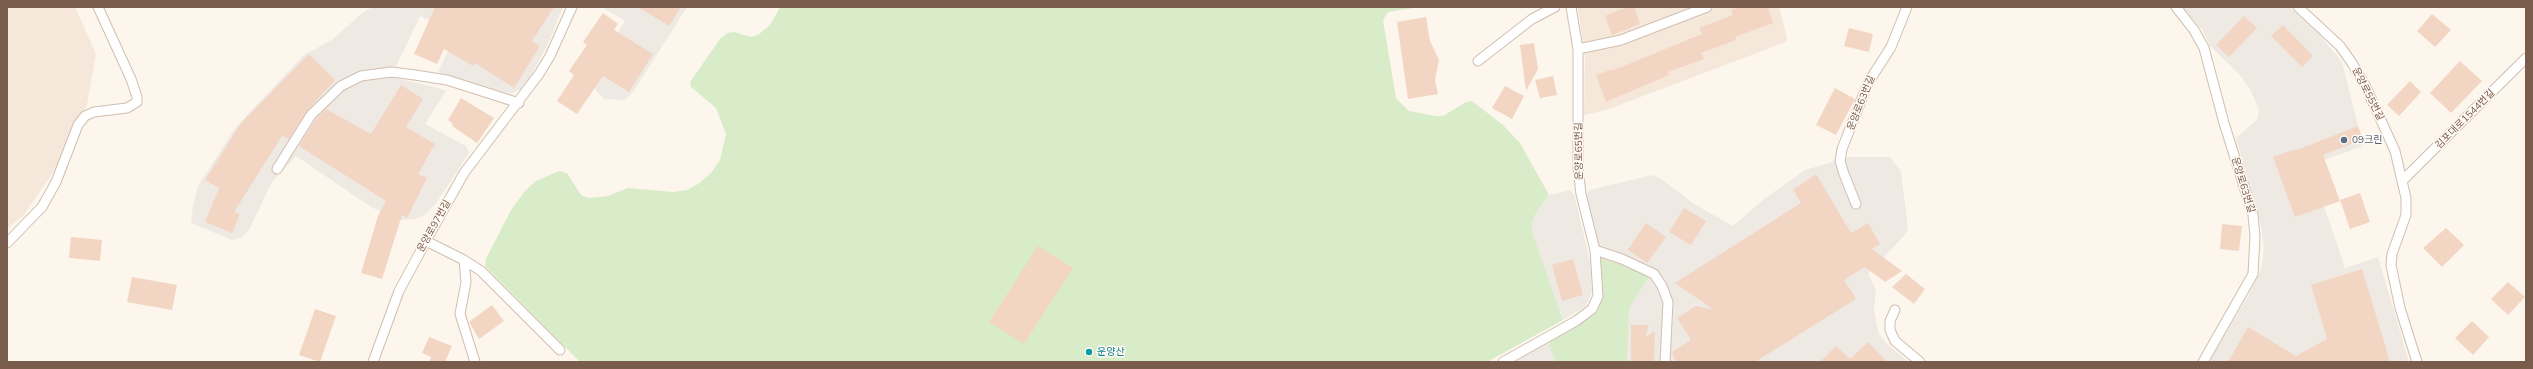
<!DOCTYPE html>
<html>
<head>
<meta charset="utf-8">
<style>
  body { margin:0 }
  #map { position:relative; width:2533px; height:369px; overflow:hidden; background:#fdf6ec; font-family:Mulish,sans-serif }
  canvas { display:block }
  .frame { position:absolute; inset:0; border:8px solid #7a5c4d; pointer-events:none }
</style>
</head>
<body>
<div id="map">
<canvas width="2533" height="369"></canvas>
<div class="frame"></div>
</div>
<script>
const c = document.querySelector('canvas').getContext('2d');
c.lineJoin = 'round';
function fill(path, color) { c.fillStyle = color; c.fill(path, 'evenodd'); }
const shape = rows => new Path2D(rows.map(r => 'M' + r).join(''));
function strokePath(path, color, width, dash) { c.strokeStyle = color; c.lineWidth = width; c.lineCap = dash ? 'butt' : 'round'; c.setLineDash(dash || []); c.stroke(path); }
function label(font, color, halo, rows, align = 'center') {
  c.font = font + ' Mulish,"Noto Sans KR",sans-serif'; c.lineWidth = 3; c.setLineDash([]); c.textBaseline = 'middle'; c.strokeStyle = halo; c.fillStyle = color; for (const [text, x, y, turn = 0] of rows) {
    c.save(); c.translate(x, y); c.rotate((+turn || 0) * Math.PI / 180); c.textAlign = isNaN(turn) ? turn : align; if (halo) c.strokeText(text, 0, 0); c.fillText(text, 0, 0); c.restore();
  }
}
const residential = shape([
  [7,7,75,7,96,54,87,105,56,168,23,216,7,229],
  [1578,7,1779,7,1787,38,1786,42,1606,110,1584,115,1585,58]
]);
const industrial = shape([
  [373,7,563,7,548,44,529,79,522,89,509,94,438,72,457,32,420,16,391,77,435,87,446,91,425,124,466,146,469,153,437,202,426,214,415,219,399,220,371,207,296,156,272,182,249,230,241,238,232,240,191,223,193,205,198,186,236,127,304,55,332,40,362,13],
  [602,7,687,7,633,92,625,100,604,99,587,81,625,21],
  [2183,7,2289,7,2319,34,2342,62,2363,146,2310,165,2345,268,2378,257,2409,362,2209,362,2251,291,2262,265,2264,247,2261,225,2236,138,2257,120,2259,110,2250,89,2239,74,2210,46,2203,31],
  [1849,157,1890,157,1901,171,1908,229,1903,237,1868,274,1876,290,1874,309,1878,332,1884,341,1908,362,1627,362,1629,312,1632,303,1649,278,1635,269,1600,258,1585,196,1590,190,1652,175,1660,178,1694,204,1733,226,1764,199,1805,170],
  [1570,190,1574,194,1590,261,1592,291,1586,306,1563,320,1533,234,1532,222,1536,213,1549,195],
  [1550,341,1549,346,1556,362,1512,362]
]);
const green = shape([
  [780,7,1420,7,1388,12,1383,20,1396,98,1409,111,1436,116,1443,116,1466,102,1472,101,1503,125,1520,143,1549,195,1536,213,1532,222,1533,234,1563,320,1487,362,580,362,485,266,486,259,511,210,525,191,536,181,559,171,567,173,581,195,588,198,608,196,628,188,673,192,687,190,698,184,711,173,720,160,726,134,716,108,691,87,690,82,720,39,727,33,734,32,751,37,758,35,770,25],
  [1600,258,1635,269,1649,278,1632,303,1629,312,1627,362,1556,362,1549,346,1550,341,1582,322,1602,294]
]);
const building = shape([
  [435,7,554,7,532,41,540,46,514,88,475,63,473,66,444,49,437,64,414,54],
  [638,7,681,7,669,26],
  [1627,7,1634,7,1640,24,1612,35,1605,16],
  [1739,7,1768,7,1773,23,1735,37,1736,40,1701,53,1704,59,1668,72,1669,75,1606,102,1596,75,1613,69,1614,70,1702,34,1699,28,1733,15,1731,10],
  [603,13,618,24,614,30,653,54,629,92,603,76,577,114,557,101,574,75,569,71,587,45,583,42],
  [2432,14,2451,30,2435,47,2417,31],
  [2244,16,2257,28,2229,57,2216,45],
  [1426,17,1430,41,1439,60,1435,80,1438,94,1408,99,1397,22],
  [2283,25,2313,56,2302,67,2271,36],
  [1849,28,1873,34,1869,52,1844,46],
  [1534,43,1538,69,1526,91,1520,45],
  [309,54,335,80,306,112,289,139,282,136,234,212,240,214,232,233,205,222,219,188,205,180,241,123],
  [2460,61,2482,81,2451,113,2430,93],
  [1553,76,1557,95,1540,98,1535,80],
  [2410,81,2421,92,2399,116,2387,105],
  [401,85,423,99,406,127,435,144,418,174,427,178,407,218,402,215,382,279,361,273,378,216,386,201,299,146,316,119,326,109,371,134],
  [1505,86,1524,96,1512,119,1492,108],
  [1835,88,1855,99,1836,135,1816,125],
  [461,98,494,118,477,143,452,126,453,124,448,120],
  [2358,126,2363,139,2323,155,2340,201,2295,217,2273,157,2296,149,2297,150],
  [1816,174,1851,233,1868,223,1880,244,1872,249,1902,271,1885,282,1865,267,1844,280,1856,299,1755,362,1676,362,1672,352,1691,340,1677,318,1696,306,1714,310,1675,283,1801,203,1793,190],
  [2360,193,2370,222,2350,229,2340,200],
  [1684,208,1706,221,1691,245,1669,232],
  [1646,223,1666,237,1647,263,1628,250],
  [2222,224,2242,226,2239,251,2220,249],
  [2446,228,2464,245,2442,267,2423,248],
  [71,237,102,240,100,261,69,258],
  [1038,246,1073,268,1024,344,989,322],
  [1573,259,1583,295,1562,301,1552,265],
  [2362,269,2390,362,2228,362,2248,327,2296,356,2327,339,2311,285],
  [1906,274,1925,289,1914,304,1892,287],
  [132,277,177,285,172,310,127,302],
  [2508,282,2525,297,2508,315,2491,299],
  [492,305,504,321,479,339,469,322],
  [315,309,336,316,320,362,299,355],
  [2472,321,2489,337,2473,355,2455,338],
  [1631,325,1649,325,1645,337,1655,331,1654,362,1631,362],
  [429,337,452,346,445,362,429,362,431,357,422,353],
  [1868,342,1887,362,1820,362,1836,346,1850,359]
]);
const lane = shape([
  [2176,7,2194,30,2204,48,2224,123,2253,215,2255,236,2253,274,2203,362],
  [2298,7,2340,46,2352,63,2365,85,2395,151,2406,198,2406,215,2392,254,2391,265,2400,308,2417,362],
  [1578,49,1621,40,1707,7],
  [1478,61,1532,19,1555,7],
  [277,169,311,115,341,86,361,76,391,72,415,75,447,80,519,103],
  [2403,180,2526,58],
  [1856,204,1844,174,1840,161,1842,149,1868,83,1891,47,1907,7],
  [426,241,464,260,481,271,560,350],
  [7,243,42,207,56,182,78,125,85,116,94,112,127,108,137,102,137,97,131,79,98,7],
  [1595,250,1622,259,1654,274,1662,286,1668,302,1665,362],
  [464,260,466,282,460,314,475,362],
  [1895,310,1890,321,1890,330,1895,341,1920,362],
  [373,362,399,291,432,230,464,173,539,74,550,56,572,7],
  [1503,362,1576,321,1592,309,1598,296,1595,250,1581,194,1578,168,1578,49,1571,7]
]);
const markers = [
  [2344,140,4,"#5c6f8a"],
  [1089,352,4,"#0f9aa8"]
];
const streetNames = [
  ["운양로55번길",2368,94,63],
  ["운양로63번길",1861,103,-68],
  ["김포대로1544번길",2465,119,-45],
  ["운양로65번길",1579,151,-91],
  ["운양로63번길",2243,185,73],
  ["운양로97번길",434,226,-61]
];
const serviceNames = [
  ["09크린",2352,140]
];
const cultureNames = [
  ["운양산",1097,352]
];
fill(residential, '#f5e8da');
fill(industrial, '#efe9e4');
fill(green, '#d8ecc9');
fill(building, '#f3d5c3');
strokePath(lane, '#d1beb0', 11);
strokePath(lane, '#fff', 9);
for (const [x, y, r, color] of markers) { const dot = new Path2D(); dot.arc(x, y, r, 0, 2 * Math.PI); c.fillStyle = color; c.fill(dot); strokePath(dot, '#fffaf3', 1.5); }
label('10px', '#7a5c4d', '#fffaf3', streetNames);
label('10px', '#4e5e75', '#fffaf3', serviceNames, 'left');
label('10px', '#0d838f', '#fffaf3', cultureNames, 'left');
</script>
</body>
</html>
